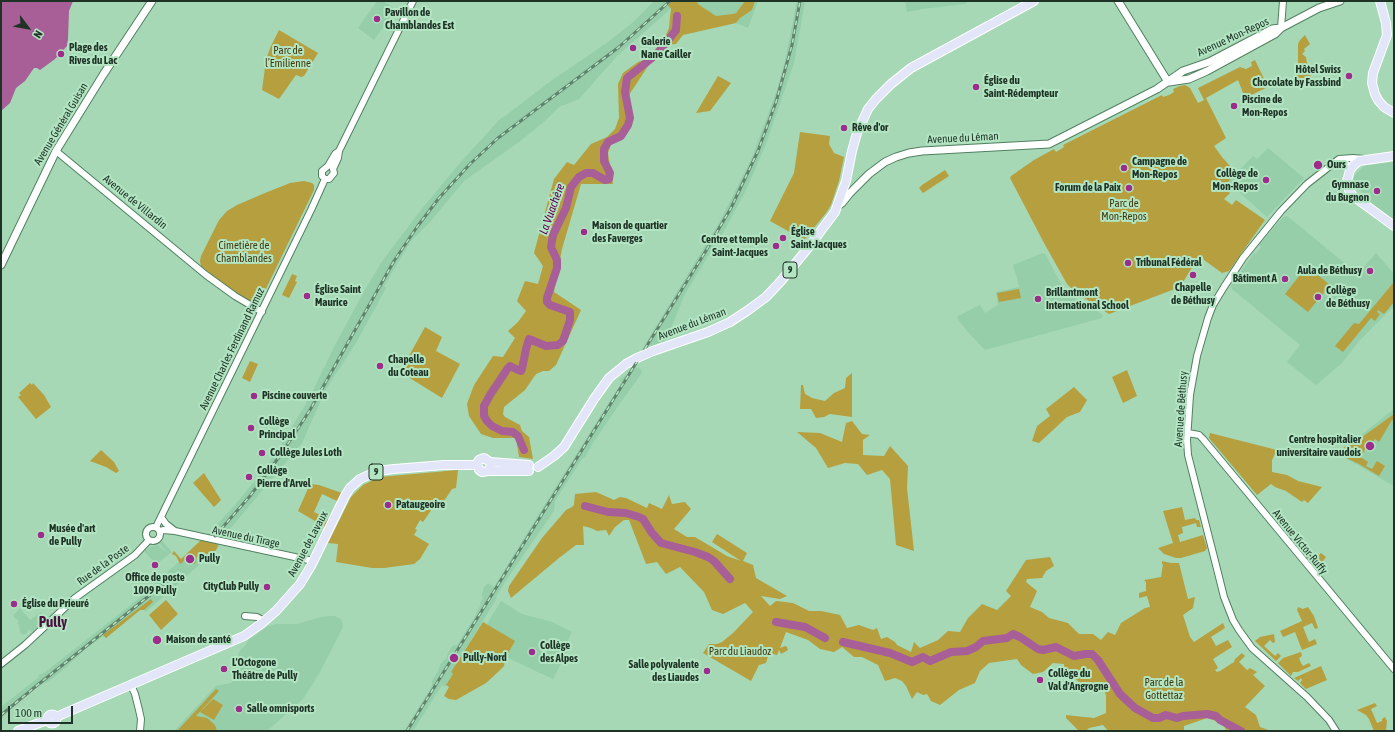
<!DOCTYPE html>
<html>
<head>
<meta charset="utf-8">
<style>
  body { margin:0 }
  #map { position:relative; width:1395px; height:732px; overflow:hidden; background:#a6d8b6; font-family:"Asap Condensed",sans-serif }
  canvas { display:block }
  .frame { position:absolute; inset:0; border:2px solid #1e3225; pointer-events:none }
  .north { position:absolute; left:8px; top:8px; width:40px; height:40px; -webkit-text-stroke:3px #b3e5c3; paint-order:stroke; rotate:122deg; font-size:11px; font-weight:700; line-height:16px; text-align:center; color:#1e3225 }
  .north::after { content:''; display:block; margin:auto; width:14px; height:18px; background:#1e3225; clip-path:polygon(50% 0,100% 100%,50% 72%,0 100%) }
  .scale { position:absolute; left:8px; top:706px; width:65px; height:18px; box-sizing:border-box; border:2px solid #1e3225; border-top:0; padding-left:5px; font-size:12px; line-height:14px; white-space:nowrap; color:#1e3225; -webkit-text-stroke:3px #b3e5c3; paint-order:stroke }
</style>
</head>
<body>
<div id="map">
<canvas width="1395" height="732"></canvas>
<div class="frame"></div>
<div class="north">N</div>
<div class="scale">100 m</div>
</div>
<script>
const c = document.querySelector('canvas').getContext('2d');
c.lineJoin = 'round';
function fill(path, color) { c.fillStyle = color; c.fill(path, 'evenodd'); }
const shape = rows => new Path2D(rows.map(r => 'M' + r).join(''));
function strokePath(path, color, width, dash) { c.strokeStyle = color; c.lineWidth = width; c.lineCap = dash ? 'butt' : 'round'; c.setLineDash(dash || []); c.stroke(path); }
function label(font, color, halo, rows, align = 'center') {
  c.font = font + ' "Asap Condensed",sans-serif'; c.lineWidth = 4; c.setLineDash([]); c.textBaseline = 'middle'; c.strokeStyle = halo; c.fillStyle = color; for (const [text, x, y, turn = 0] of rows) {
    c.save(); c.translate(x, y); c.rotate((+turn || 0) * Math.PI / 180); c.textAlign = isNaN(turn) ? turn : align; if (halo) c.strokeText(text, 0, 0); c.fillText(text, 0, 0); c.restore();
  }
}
const built = shape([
  [377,1,383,1,396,10,374,40,358,28],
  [654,1,677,1,666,13,617,56,579,99,559,107,545,121,519,142,464,181,431,221,411,241,384,286,386,288,356,343,326,389,302,443,229,530,216,550,146,612,144,610,140,610,106,638,103,636,89,646,63,670,49,681,39,685,14,706,1,719,1,707,39,677,38,675,44,673,132,604,203,540,234,506,263,471,281,445,310,397,335,345,362,295,383,260,421,210,459,164,501,118,504,117,548,83,608,42,632,23],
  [697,1,745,1,736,13,732,14,716,16,698,4],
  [755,1,758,1,748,28,736,23,740,18,752,10],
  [797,1,805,1,794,63,766,144,746,190,722,235,719,238,685,294,666,340,651,346,646,343,719,223,751,160,777,90,785,61],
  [905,1,968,1,966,4,922,9,907,12],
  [1268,148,1304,178,1267,217,1228,182,1253,156,1257,159],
  [1394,162,1394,220,1364,198,1366,195,1354,186,1353,181,1355,175,1364,166],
  [1287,216,1358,274,1376,253,1394,274,1394,306,1359,341,1342,363,1316,385,1287,362,1300,345,1232,289,1231,286,1254,253,1256,254,1261,247,1259,245,1283,217],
  [1043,253,1046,255,1063,288,1069,294,1103,315,1102,318,985,350,967,331,957,318,958,316,980,305,985,313,998,305,996,292,1019,287,1017,278,1013,265],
  [638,367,642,371,641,374,614,412,593,443,586,456,582,459,555,501,554,511,507,579,496,597,497,598,451,672,453,674,445,687,442,685,413,731,404,731,432,686,432,681,438,671,440,665,444,660,446,659,448,653,452,646,457,645,473,620,481,604,480,603,483,598,482,594,484,587,488,583,494,587,550,496,622,382,619,380],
  [1394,409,1394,486,1342,456,1341,451],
  [162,541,172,552,159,562,155,563,144,551,152,546,158,545,166,552,166,551,159,543],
  [501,601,522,614,552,622,572,632,567,642,571,644,553,679,508,658,487,624],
  [20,608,30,620,41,612,43,616,42,619,43,622,32,632,29,629,26,634,23,635,20,632,19,625,17,623,19,621,13,616],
  [330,616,335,616,341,619,342,621,343,627,320,672,304,698,267,731,174,731,216,686,231,683,245,659,238,655,240,650,245,646,248,640,268,626,276,624,297,624,321,617]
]);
const green = shape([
  [672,1,697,1,698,4,716,16,732,14,736,13,745,1,755,1,752,10,740,18,736,23,683,35,676,44,662,45,629,95,630,111,624,131,612,142,608,153,613,184,581,184,562,249,554,292,581,310,556,365,549,371,543,371,536,374,525,390,504,407,503,414,505,417,520,425,522,431,529,437,533,459,519,457,516,438,493,438,481,434,469,416,467,404,474,385,493,356,503,357,515,338,508,331,518,322,526,311,517,301,525,281,538,284,543,266,534,253,554,179,567,162,574,165,591,144,607,137,615,129,619,118,618,84,623,73,638,62,648,59,665,37,669,28,670,17,671,9,668,5],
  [279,30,318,53,304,76,301,77,296,75,279,99,262,90,266,60,270,48],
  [1305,35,1310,44,1304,49,1305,51,1302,54,1306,57,1308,69,1311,77,1295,87,1298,62,1298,44,1300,40],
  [1255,60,1268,87,1245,98,1238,80,1206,98,1226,138,1214,146,1222,157,1236,173,1228,182,1230,184,1225,189,1230,193,1224,199,1232,205,1236,200,1265,220,1229,271,1222,273,1204,260,1203,257,1198,258,1180,287,1109,314,1075,292,1067,284,1044,243,1010,178,1011,176,1034,160,1054,149,1056,152,1064,147,1063,145,1162,95,1163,97,1169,95,1174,92,1173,89,1180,86,1185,85,1190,88,1198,103,1204,100,1198,88,1240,67,1246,69,1252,66,1251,62],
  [718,76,731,83,710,111,696,113],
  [800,132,830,136,829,144,834,153,844,157,839,181,831,205,826,213,804,240,770,221,794,173],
  [945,170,949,176,923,193,919,188,922,185],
  [304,181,312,183,314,185,314,190,260,301,257,303,251,303,228,288,201,266,200,261,201,256,219,220,227,211,237,205,265,193,290,183],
  [1307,266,1330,285,1308,312,1285,294],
  [292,274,297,276,295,281,297,282,289,298,282,295],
  [1394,282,1394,302,1384,314,1378,310,1377,312,1380,314,1375,321,1371,318,1343,352,1335,346,1354,323,1359,324],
  [1019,289,1021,298,999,302,997,293],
  [425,327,442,337,436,351,460,364,442,398,400,372],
  [250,361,258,364,250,382,242,378],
  [1127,370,1137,396,1123,403,1112,377],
  [852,373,852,417,830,414,824,417,816,418,811,409,800,409,801,385,803,385,805,394,812,398,825,401,834,393,845,388,846,378],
  [30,383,32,385,33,383,44,395,51,407,36,419,18,397,21,395,19,393],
  [1074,387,1087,400,1080,412,1067,417,1039,443,1032,441,1037,426,1050,416,1046,409],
  [1394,414,1394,421,1392,420,1379,442,1375,439,1369,449,1366,448,1361,456,1360,455,1359,456,1368,462,1366,466,1372,469,1377,461,1385,466,1379,476,1359,464,1342,456,1341,451,1342,449,1355,439,1358,440],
  [852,421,862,434,870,435,863,440,863,455,884,456,890,446,908,466,907,488,914,551,896,545,890,479,882,470,867,475,858,464,845,463,828,468,816,448,797,432,820,433,842,442,846,423],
  [1210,433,1277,450,1272,460,1272,472,1287,475,1298,481,1322,487,1308,503,1304,500,1302,502,1286,491,1275,487,1271,484,1257,495,1209,438],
  [101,450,114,462,119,471,116,473,106,467,90,461],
  [458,470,456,488,452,489,438,510,432,509,423,522,420,520,415,529,417,530,414,535,429,544,420,559,414,564,384,568,372,568,336,562,338,544,328,543,351,497,363,485,380,477],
  [204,473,221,500,214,507,193,483],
  [310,484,319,485,342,493,337,501,322,494,314,512,329,519,325,527,298,511],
  [596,492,614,500,620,497,626,498,647,508,649,503,662,509,669,495,672,504,685,502,691,509,674,529,687,537,695,537,727,556,741,561,712,542,717,534,747,553,743,561,753,565,756,578,787,596,780,599,761,596,770,606,776,601,793,603,809,611,821,611,840,615,847,628,859,625,873,630,877,628,881,639,887,637,895,642,897,645,911,652,914,642,920,648,938,640,948,631,960,632,968,618,982,604,997,610,1011,596,1006,591,1026,560,1050,557,1054,566,1046,571,1042,578,1027,579,1026,582,1037,591,1030,607,1042,612,1049,618,1068,623,1079,634,1093,634,1101,640,1108,632,1115,635,1121,623,1145,608,1150,607,1147,596,1139,598,1139,593,1146,591,1146,582,1144,580,1161,577,1163,564,1162,564,1162,561,1171,563,1179,563,1188,599,1195,597,1193,608,1183,615,1190,637,1194,642,1223,623,1225,628,1211,637,1216,646,1228,640,1232,647,1213,659,1218,668,1215,670,1217,672,1220,671,1234,662,1235,659,1242,653,1245,656,1239,662,1247,670,1250,668,1257,672,1253,675,1265,686,1245,707,1256,715,1260,727,1271,731,1227,731,1223,725,1216,721,1207,718,1184,726,1184,731,1108,731,1103,725,1089,728,1086,731,1079,731,1066,718,1066,715,1094,718,1106,713,1106,696,1104,688,1087,683,1081,684,1064,668,1064,664,1053,663,1043,672,1033,674,1021,665,1017,659,989,663,980,671,975,683,959,690,940,705,931,701,927,694,923,695,917,692,912,699,906,686,902,681,895,678,885,681,878,665,862,657,854,657,842,647,834,652,820,649,808,640,786,632,780,648,785,646,787,647,788,650,781,654,779,650,777,655,769,653,766,663,759,665,751,681,703,653,709,644,717,644,722,642,733,633,753,612,745,603,723,614,712,610,704,592,680,567,666,574,657,562,646,564,629,520,624,520,615,527,609,536,606,530,597,531,591,528,583,526,584,545,576,545,559,558,511,598,508,591,509,586,542,538,566,510,572,507,574,505,575,494],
  [1182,507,1185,520,1195,518,1196,520,1199,520,1201,527,1197,527,1196,523,1182,527,1183,533,1178,535,1180,542,1203,535,1207,548,1205,551,1181,558,1176,558,1164,554,1158,548,1173,543,1163,511],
  [201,540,213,543,214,541,217,543,218,546,216,550,210,556,204,554,197,557,195,564,192,564,190,561,188,559,185,559,182,563,180,564,176,556,172,554,174,551,181,559],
  [1312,551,1318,556,1321,553,1326,557,1319,566,1322,569,1319,572,1307,557],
  [151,599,153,602,144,610,140,610,106,638,103,635],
  [166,600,178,614,161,630,149,615],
  [1298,607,1303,609,1308,607,1314,616,1318,628,1315,629,1312,623,1303,627,1309,642,1315,639,1317,644,1302,650,1295,632,1283,637,1280,631,1302,621,1297,610],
  [483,622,515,641,507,655,508,658,505,660,504,666,498,672,486,683,456,700,449,699,444,696,449,687,446,685,453,674,451,672],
  [1274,634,1275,642,1273,643,1270,640,1264,646,1275,656,1278,653,1281,656,1276,661,1255,641,1260,637],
  [1301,652,1302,656,1299,658,1301,663,1303,666,1309,663,1311,666,1298,672,1293,672,1291,676,1278,663,1283,658],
  [1321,666,1327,680,1306,689,1300,683,1302,680,1301,678,1298,681,1294,678],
  [216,689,219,691,196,716,207,718,215,725,217,731,177,731],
  [213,699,223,705,214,720,200,712],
  [1375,703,1377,706,1371,709,1377,723,1382,721,1382,719,1385,717,1387,721,1386,731,1374,731,1369,719,1366,715,1357,710]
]);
const water = shape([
  [1,1,73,1,69,11,68,39,67,46,55,59,40,70,37,68,34,68,25,81,16,88,10,103,1,111]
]);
const river = shape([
  [524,450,518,436,513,432,502,431,492,426,487,421,484,416,484,406,490,395,508,368,510,366,518,370,521,371,522,369,526,349,529,339,546,346,558,345,563,341,570,320,570,312,550,305,547,302,547,298,557,268,557,260,551,247,553,235,566,208,571,187,579,177,586,173,593,173,605,180,609,179,610,173,604,161,604,149,608,142,621,136,628,125,630,118,625,92,627,78,657,54,669,39,676,30,677,16],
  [585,506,608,512,626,513,639,517,643,519,652,533,661,543,695,552,708,557,714,561,730,579],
  [776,622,805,627,825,638],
  [843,642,890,653,912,662,923,657,930,661,951,652,967,651,976,647,983,641,1007,638,1013,634,1020,637,1038,649,1043,650,1056,647,1074,656,1086,654,1092,654,1098,660,1120,694,1135,708,1153,718,1159,718,1166,715,1177,718,1183,716,1207,714,1216,716,1220,720,1241,731]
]);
const tertiary = shape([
  [1281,28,1283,1],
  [56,151,206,275,235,296,262,312],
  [1336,162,1346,164,1352,167],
  [325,179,329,179,334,173,333,169,338,158,339,151,413,1],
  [325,179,322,176,322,171,328,166,335,154,339,151],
  [1188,433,1199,435,1203,439,1394,669],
  [161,517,166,524,175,531],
  '146 534a7 7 0 1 1 14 0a7 7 0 1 1-14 0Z',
  [156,527,311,210,325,179],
  [160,531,163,530,175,531,313,561],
  [245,616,257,617,264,621],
  [1,664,25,645,75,598,135,555,149,540],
  [131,685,135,694,139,710,141,719,140,731],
  [1336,731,1329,720,1307,697,1252,648,1239,630,1233,620,1224,597,1216,565,1188,455,1187,440,1190,395,1197,356,1208,318,1213,305,1224,287,1243,258,1281,211,1307,184,1339,159,1353,158,1364,159]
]);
const secondary = shape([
  [1118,1,1168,82],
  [1169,82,1189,79,1207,71,1275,34,1281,28],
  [838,206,842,203,850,193,869,174,885,162,896,157,909,153,922,151,1049,144,1157,89,1183,71,1209,62,1272,29,1281,28,1319,8,1340,1],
  [1,265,56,151,103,75,152,1]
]);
const primary = shape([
  [1380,1,1386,23,1387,35,1373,73,1372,83,1375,94,1378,100,1384,107,1394,113],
  [1394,156,1359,161,1354,165,1350,170,1347,181,1349,190,1353,196,1394,226],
  [653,351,708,332,730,322,747,311,766,297,781,281,808,248,835,212,846,181,852,151,857,133,868,109,876,99,891,84,911,68,1034,1],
  [490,462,491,466,488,471,482,472,479,470,477,463,479,460,484,458,490,462,529,465],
  [538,467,554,456,564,447,594,399,609,378,626,364,637,358],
  [488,471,529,471],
  '47.5 719a4.5 4.5 0 1 1 9 0a4.5 4.5 0 1 1-9 0Z',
  [56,717,244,636,261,624,276,611,300,584,311,566,345,496,350,488,360,479,378,471,394,469,444,465,477,465],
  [18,731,47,720]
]);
const rail = shape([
  [215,536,250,496,282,453,310,410,394,261,417,227,439,198,470,164,498,138,619,47,670,1],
  [1,715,35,687,175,575],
  [407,731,704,254,731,208,758,151,776,102,792,45,800,1]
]);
const primaryBridge = shape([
  [637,358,653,351]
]);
const markers = [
  [377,19,4,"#9d2d8b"],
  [633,48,4,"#9d2d8b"],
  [61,54,4,"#9d2d8b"],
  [1349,76,4,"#9d2d8b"],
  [976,87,4,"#9d2d8b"],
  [1234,106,4,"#9d2d8b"],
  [844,128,4,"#9d2d8b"],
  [1318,165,5,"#9d2d8b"],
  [1124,168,4,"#9d2d8b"],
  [1266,180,4,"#9d2d8b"],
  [1129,188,4,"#9d2d8b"],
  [1377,191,4,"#9d2d8b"],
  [584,232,4,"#9d2d8b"],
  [783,238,4,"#9d2d8b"],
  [776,246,4,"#9d2d8b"],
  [1128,263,4,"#9d2d8b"],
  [1370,271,4,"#9d2d8b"],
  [1193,275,4,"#9d2d8b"],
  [1285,279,4,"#9d2d8b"],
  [307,296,4,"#9d2d8b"],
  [1318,297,4,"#9d2d8b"],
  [1038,299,4,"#9d2d8b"],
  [380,366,4,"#9d2d8b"],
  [254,396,4,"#9d2d8b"],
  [251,428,4,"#9d2d8b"],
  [1370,446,5,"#9d2d8b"],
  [262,453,4,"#9d2d8b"],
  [249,477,4,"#9d2d8b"],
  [388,505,4,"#9d2d8b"],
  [41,535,4,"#9d2d8b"],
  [190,559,5,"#9d2d8b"],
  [155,565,4,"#9d2d8b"],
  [267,587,4,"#9d2d8b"],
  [14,604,4,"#9d2d8b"],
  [157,640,5,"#9d2d8b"],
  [532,652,4,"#9d2d8b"],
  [454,658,5,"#9d2d8b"],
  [224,669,4,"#9d2d8b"],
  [707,671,4,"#9d2d8b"],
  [1040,680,4,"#9d2d8b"],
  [239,709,4,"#9d2d8b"]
];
const shields = [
  [790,270,14],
  [376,472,14]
];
const shieldNames = [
  ["9",790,270],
  ["9",376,472]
];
const poiNames = [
  ["Pavillon de",385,13],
  ["Chamblandes Est",385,26],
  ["Galerie",641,42],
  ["Nane Cailler",641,55],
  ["Plage des",69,48],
  ["Rives du Lac",69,61],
  ["Hôtel Swiss",1341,70,"right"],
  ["Chocolate by Fassbind",1341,83,"right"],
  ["Église du",984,81],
  ["Saint-Rédempteur",984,94],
  ["Piscine de",1242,100],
  ["Mon-Repos",1242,113],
  ["Rêve d'or",852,128],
  ["Campagne de",1132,162],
  ["Mon-Repos",1132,175],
  ["Ours",1327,165],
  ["Collège de",1258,174,"right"],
  ["Mon-Repos",1258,187,"right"],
  ["Gymnase",1369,185,"right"],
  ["du Bugnon",1369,198,"right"],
  ["Forum de la Paix",1121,188,"right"],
  ["Maison de quartier",592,226],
  ["des Faverges",592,239],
  ["Église",791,232],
  ["Saint-Jacques",791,245],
  ["Centre et temple",768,240,"right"],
  ["Saint-Jacques",768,253,"right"],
  ["Tribunal Fédéral",1136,263],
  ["Aula de Béthusy",1362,271,"right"],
  ["Bâtiment A",1277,279,"right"],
  ["Chapelle",1193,288,"center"],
  ["de Béthusy",1193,301,"center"],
  ["Église Saint",315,290],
  ["Maurice",315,303],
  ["Collège",1326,291],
  ["de Béthusy",1326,304],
  ["Brillantmont",1046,293],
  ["International School",1046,306],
  ["Chapelle",388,360],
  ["du Coteau",388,373],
  ["Piscine couverte",262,396],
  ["Collège",259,422],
  ["Principal",259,435],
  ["Centre hospitalier",1361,440,"right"],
  ["universitaire vaudois",1361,453,"right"],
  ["Collège Jules Loth",270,453],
  ["Collège",257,471],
  ["Pierre d'Arvel",257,484],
  ["Pataugeoire",396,505],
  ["Musée d'art",49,529],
  ["de Pully",49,542],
  ["Pully",199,559],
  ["Office de poste",155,578,"center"],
  ["1009 Pully",155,591,"center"],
  ["CityClub Pully",259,587,"right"],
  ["Église du Prieuré",22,604],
  ["Maison de santé",166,640],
  ["Collège",540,646],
  ["des Alpes",540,659],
  ["Pully-Nord",463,658],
  ["L'Octogone",232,663],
  ["Théâtre de Pully",232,676],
  ["Salle polyvalente",699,665,"right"],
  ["des Liaudes",699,678,"right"],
  ["Collège du",1048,674],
  ["Val d'Angrogne",1048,687],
  ["Salle omnisports",247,709]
];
const streetNames = [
  ["Avenue Mon-Repos",1233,37,-25],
  ["Avenue Général Guisan",61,124,-59],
  ["Avenue du Léman",963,138,-3],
  ["Avenue de Villardin",135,202,39],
  ["Avenue du Léman",692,324,-21],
  ["Avenue Charles Ferdinand Ramuz",232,349,-64],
  ["Avenue de Béthusy",1181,409,-86],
  ["Avenue du Tirage",246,537,12],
  ["Avenue Victor-Ruffy",1300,542,51],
  ["Avenue de Lavaux",308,544,-62],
  ["Rue de la Poste",103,565,-36]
];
const parkNames = [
  ["Parc de",288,51],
  ["l’Emilienne",288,64],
  ["Parc de",1124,204],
  ["Mon-Repos",1124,217],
  ["Cimetière de",244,246],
  ["Chamblandes",244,259],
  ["Parc du Liaudoz",740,652],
  ["Parc de la",1164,683],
  ["Gottettaz",1164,696]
];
const waterNames = [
  ["La Vuachère",552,209,-70]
];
const districtNames = [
  ["Pully",53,622]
];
fill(built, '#95cea8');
fill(green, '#b69f3e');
fill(water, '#a85f98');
strokePath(river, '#a85f98', 8);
strokePath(tertiary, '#518061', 8);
strokePath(secondary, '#518061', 9);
strokePath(primary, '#fff', 10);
strokePath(tertiary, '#fff', 6);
strokePath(secondary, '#fff', 7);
strokePath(primary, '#e2e6f8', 8);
strokePath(rail, '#60836b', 3);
strokePath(rail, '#b3e5c3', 1.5, [4.5]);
strokePath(primaryBridge, '#fff', 10, []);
strokePath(primaryBridge, '#e2e6f8', 8);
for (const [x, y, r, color] of markers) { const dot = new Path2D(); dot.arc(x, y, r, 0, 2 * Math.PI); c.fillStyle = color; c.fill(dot); strokePath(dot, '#b3e5c3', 1.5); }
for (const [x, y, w] of shields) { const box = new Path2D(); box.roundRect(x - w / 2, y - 8, w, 16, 3); c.fillStyle = '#b3e5c3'; c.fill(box); strokePath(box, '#1e3225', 1); }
label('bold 10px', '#1e3225', null, shieldNames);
label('bold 11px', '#1e3225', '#b3e5c3', poiNames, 'left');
label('11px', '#1e3225', '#b3e5c3', streetNames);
label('11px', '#42380e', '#b3e5c3', parkNames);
label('italic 12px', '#610055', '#b3e5c3', waterNames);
label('bold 15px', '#48123f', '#b3e5c3', districtNames);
</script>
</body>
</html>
